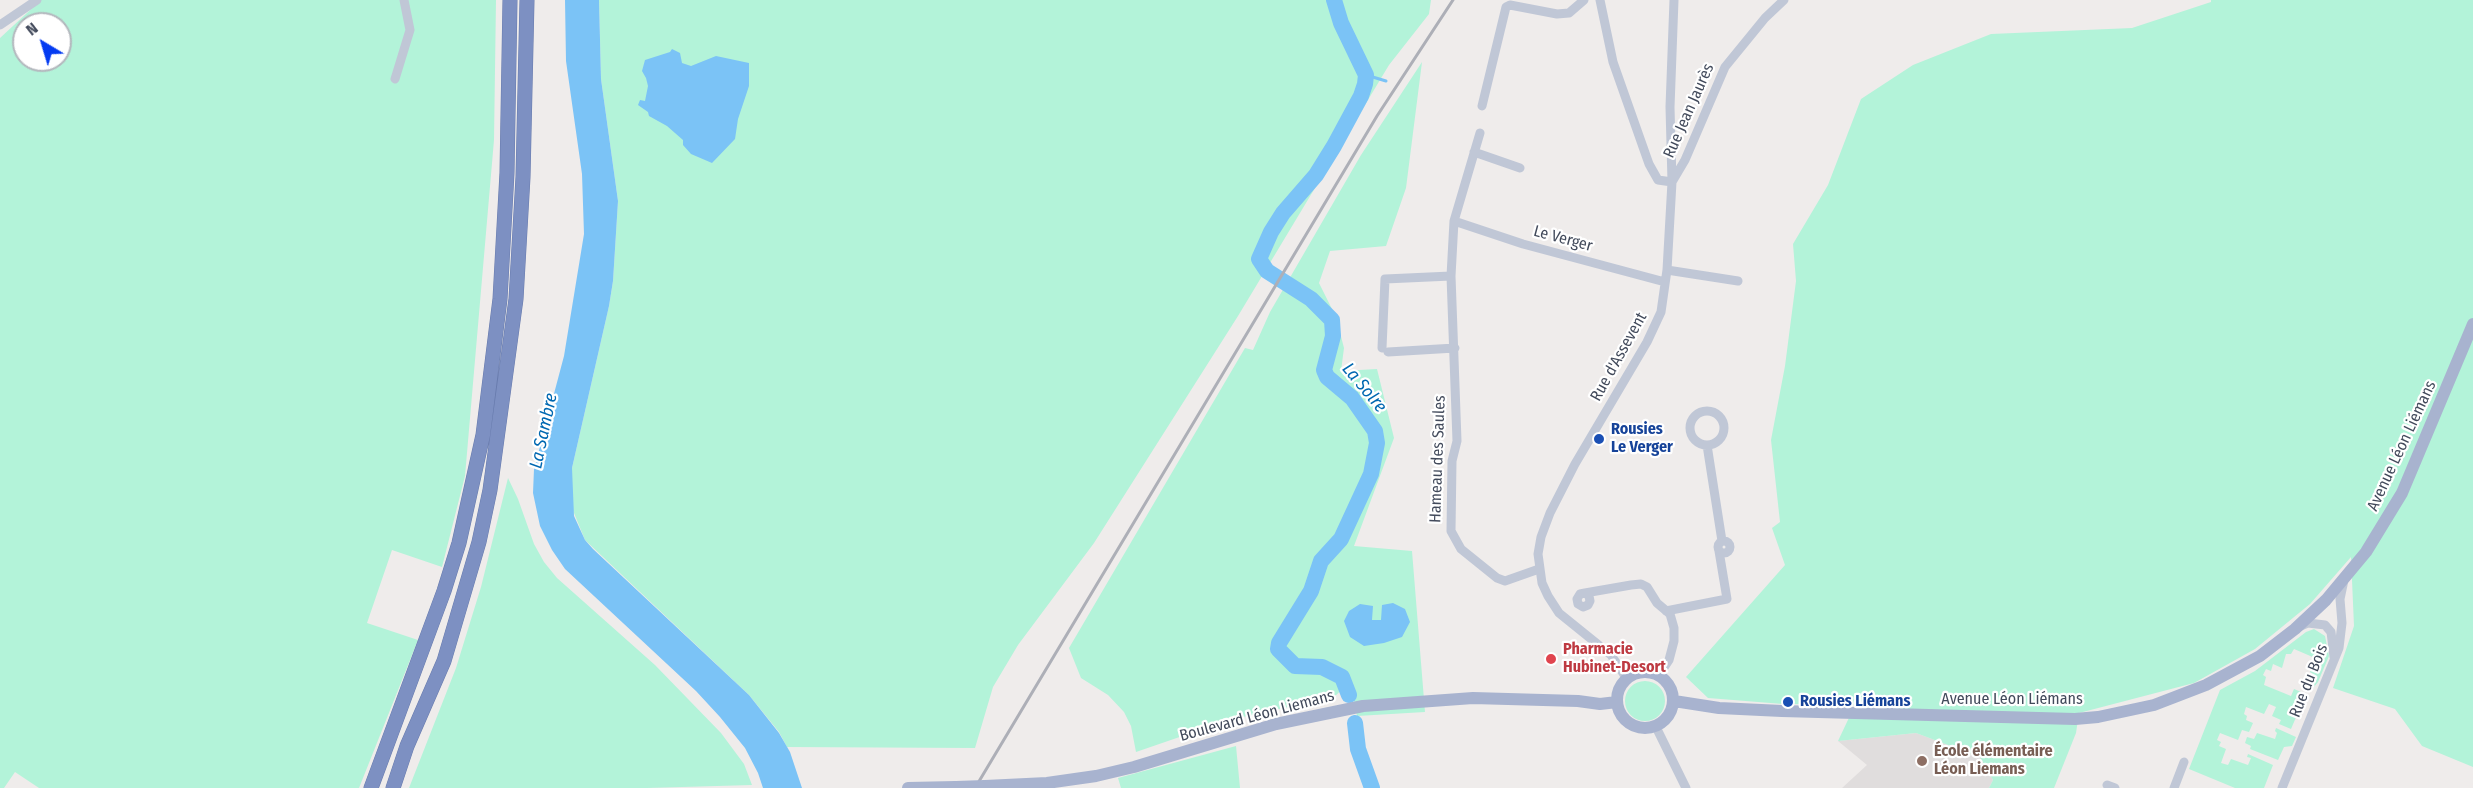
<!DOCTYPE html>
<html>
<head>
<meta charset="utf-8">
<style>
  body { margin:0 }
  #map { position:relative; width:2473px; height:788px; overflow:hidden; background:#efeceb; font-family:"Fira Sans Condensed",sans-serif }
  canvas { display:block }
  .north { position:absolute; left:12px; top:12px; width:60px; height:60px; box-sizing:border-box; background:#fff; border:2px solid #b3b7bd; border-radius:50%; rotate:322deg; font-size:16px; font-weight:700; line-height:24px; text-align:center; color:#424a5b }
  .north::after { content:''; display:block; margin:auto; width:21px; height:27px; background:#043bf1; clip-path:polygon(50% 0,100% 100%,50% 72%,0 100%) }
</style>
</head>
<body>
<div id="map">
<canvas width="2473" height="788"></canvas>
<div class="north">N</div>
</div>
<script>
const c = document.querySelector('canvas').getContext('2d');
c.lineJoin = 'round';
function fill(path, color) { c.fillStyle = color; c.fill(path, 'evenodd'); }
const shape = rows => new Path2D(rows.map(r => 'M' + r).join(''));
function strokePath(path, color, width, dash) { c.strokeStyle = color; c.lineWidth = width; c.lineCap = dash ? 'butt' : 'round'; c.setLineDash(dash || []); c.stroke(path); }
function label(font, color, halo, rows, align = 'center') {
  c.font = font + ' "Fira Sans Condensed",sans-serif'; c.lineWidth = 4.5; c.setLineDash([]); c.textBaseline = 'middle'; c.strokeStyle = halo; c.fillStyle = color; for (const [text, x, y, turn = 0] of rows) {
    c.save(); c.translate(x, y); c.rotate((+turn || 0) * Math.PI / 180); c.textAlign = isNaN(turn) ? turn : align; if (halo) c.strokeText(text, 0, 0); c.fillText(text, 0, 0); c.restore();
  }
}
const education = shape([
  [1916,733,1981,757,1993,780,1989,788,1842,788,1867,765,1838,741]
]);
const green = shape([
  [41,0,496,0,494,140,465,476,442,567,392,550,367,623,418,640,359,788,39,788,15,772,4,788,0,788,0,38],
  [24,24,60,24,60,60,24,60],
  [599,0,1431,0,1429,14,1389,65,1238,316,1094,543,1018,645,993,687,975,748,787,747,779,732,749,695,585,540,572,508,572,468,609,306,613,281,618,201,601,79],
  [2211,0,2473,0,2473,767,2422,746,2395,709,2333,688,2354,626,2351,557,2310,604,2255,649,2194,683,2079,713,2076,733,2054,788,1989,788,1993,780,1980,757,1916,733,1838,741,1855,705,1783,704,1708,698,1686,677,1785,565,1772,528,1780,522,1771,440,1785,366,1796,281,1793,244,1828,185,1861,99,1913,65,1991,34,2132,28,2211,2],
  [1422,62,1406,188,1386,246,1330,251,1319,283,1336,317,1344,348,1341,371,1377,369,1394,438,1354,546,1412,551,1425,712,1357,716,1350,682,1334,697,1229,720,1136,752,1131,726,1124,712,1108,695,1081,678,1069,648,1245,348,1253,350,1270,312,1361,155],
  [508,478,518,499,534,544,544,562,557,578,655,665,721,733,744,764,752,785,647,788,409,788,456,668,481,587],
  [2314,629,2325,636,2329,656,2318,682,2313,688,2310,687,2315,675,2310,672,2315,658,2294,649,2291,654,2286,654,2282,668,2273,664,2271,671,2266,669,2263,675,2266,677,2264,685,2291,696,2294,689,2306,694,2291,729,2279,724,2281,720,2272,716,2276,707,2269,704,2264,714,2246,707,2244,714,2247,716,2246,720,2253,723,2249,732,2242,730,2238,740,2220,733,2217,740,2221,742,2219,746,2226,749,2221,763,2228,765,2231,759,2248,765,2251,758,2247,757,2248,754,2273,765,2264,788,2235,788,2189,769,2220,690,2255,671,2306,632],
  '1625 701a20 20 0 1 1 40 0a20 20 0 1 1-40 0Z',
  [2276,728,2296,737,2292,746,2284,747,2278,760,2250,749,2251,746,2245,743,2247,737,2254,739,2257,733,2275,739,2277,733,2275,731],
  [1236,746,1240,788,1121,788,1118,778]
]);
const water = shape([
  [565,0,599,0,601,79,618,201,613,281,609,306,572,468,574,516,585,540,593,549,749,695,779,733,790,752,802,788,763,788,758,773,745,748,720,717,696,691,565,569,552,550,540,526,533,493,534,469,564,356,584,234,582,174,566,61],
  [672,49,680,53,682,63,691,66,716,56,749,63,749,86,738,119,735,139,712,163,691,154,683,145,683,140,667,126,649,116,648,112,638,105,640,100,645,101,648,86,646,78,642,71,645,60,670,52],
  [1393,603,1405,609,1410,622,1402,637,1384,643,1364,646,1350,637,1344,621,1349,611,1360,604,1373,606,1372,620,1381,620,1382,605]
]);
const stream = shape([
  [1366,75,1386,81]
]);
const river = shape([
  [1334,0,1341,23,1366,75,1365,84,1361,96,1334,146,1316,175,1283,213,1271,232,1259,259,1267,271,1311,299,1332,320,1333,336,1324,370,1327,377,1352,398,1375,431,1377,443,1371,474,1341,539,1321,561,1311,591,1279,643,1278,649,1295,666,1322,667,1342,677,1349,695],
  [1355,723,1358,749,1372,788]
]);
const minor = shape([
  [1600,0,1613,62,1649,164,1658,180,1672,182,1685,160,1725,67,1765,18,1784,0],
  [0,25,37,0],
  [395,79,410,30,404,0],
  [1482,106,1506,7,1510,5,1557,14,1569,13,1584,0],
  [1474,152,1520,168],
  [1454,221,1480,133],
  [1667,270,1738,281],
  [1382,348,1385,279,1451,276],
  [1388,352,1455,348],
  '1690 428a17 17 0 1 1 34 0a17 17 0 1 1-34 0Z',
  [1707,445,1722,541],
  '1718 547a6 6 0 1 1 12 0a6 6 0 1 1-12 0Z',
  [1539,569,1505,581,1497,578,1461,549,1451,531,1452,461,1457,441,1451,276,1454,221,1523,244,1665,282],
  [1585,593,1589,596,1590,601,1588,605,1583,607,1578,604,1577,599,1580,594,1585,593,1631,585,1641,584,1647,587,1657,603,1670,614,1674,628,1674,641,1669,660,1659,675],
  [1666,611,1727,599,1719,551],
  [2299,627,2308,623,2325,625,2331,632,2334,657],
  [1627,679,1611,655,1559,613,1548,596,1542,583,1538,554,1541,537,1550,513,1575,464,1647,342,1661,312,1667,270,1672,182,1670,107,1674,0],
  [1656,727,1686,788],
  [2107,785,2115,788],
  [2174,788,2184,762],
  [2282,788,2339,648,2342,623,2340,599,2344,580]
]);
const major = shape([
  '1617 700a28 28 0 1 1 56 0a28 28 0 1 1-56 0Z',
  [1674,701,1719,708,1782,711,2075,719,2098,717,2154,705,2206,685,2260,656,2295,629,2326,600,2366,552,2402,493,2473,324],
  [985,786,1047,783,1096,776,1134,767,1276,724,1363,706,1473,698,1578,701,1600,704,1617,702],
  [908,788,956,787]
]);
const highway = shape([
  [371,788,444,591,459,543,483,435,500,299,507,173,510,0],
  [393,788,407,746,444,661,479,542,490,490,516,299,523,177,527,0]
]);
const rail = shape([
  [975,788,1377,116,1453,0]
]);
const majorBridge = shape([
  [956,787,985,786]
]);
const markers = [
  [1599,439,6,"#1a4fb4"],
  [1551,659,6,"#e0444e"],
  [1788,702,6,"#1a4fb4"],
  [1922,761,6,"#8d6e63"]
];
const streetNames = [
  ["Rue Jean Jaurès",1689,111,-66],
  ["Le Verger",1563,239,15],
  ["Rue d'Assevent",1619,357,-61],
  ["Avenue Léon Liémans",2402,446,-65],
  ["Hameau des Saules",1438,459,-88],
  ["Rue du Bois",2309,681,-68],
  ["Avenue Léon Liémans",2012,700],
  ["Boulevard Léon Liemans",1257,716,-15]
];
const transitNames = [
  ["Rousies",1611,430],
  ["Le Verger",1611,448],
  ["Rousies Liémans",1800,702]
];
const healthNames = [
  ["Pharmacie",1563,650],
  ["Hubinet-Desort",1563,668]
];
const educationNames = [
  ["École élémentaire",1934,752],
  ["Léon Liemans",1934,770]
];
const waterNames = [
  ["La Solre",1364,388,50],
  ["La Sambre",544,431,-78]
];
fill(education, '#e0dddd');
fill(green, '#b3f3d9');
fill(water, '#7bc3f6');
strokePath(stream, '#7bc3f6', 3);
strokePath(river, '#7bc3f6', 16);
strokePath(highway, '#687bad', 15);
strokePath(minor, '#c0c7d6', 9);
strokePath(major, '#a8b3cf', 12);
strokePath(highway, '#7d90c2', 14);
strokePath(rail, '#adafb7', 3);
strokePath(majorBridge, '#a8b3cf', 12);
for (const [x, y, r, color] of markers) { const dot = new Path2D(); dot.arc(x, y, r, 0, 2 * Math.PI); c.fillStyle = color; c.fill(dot); strokePath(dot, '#fff', 2); }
label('16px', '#424a5b', '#fff', streetNames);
label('bold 16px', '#164399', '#fff', transitNames, 'left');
label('bold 16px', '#be3a42', '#fff', healthNames, 'left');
label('bold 16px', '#785e54', '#fff', educationNames, 'left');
label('italic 18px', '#0068b1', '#fff', waterNames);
</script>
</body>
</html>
